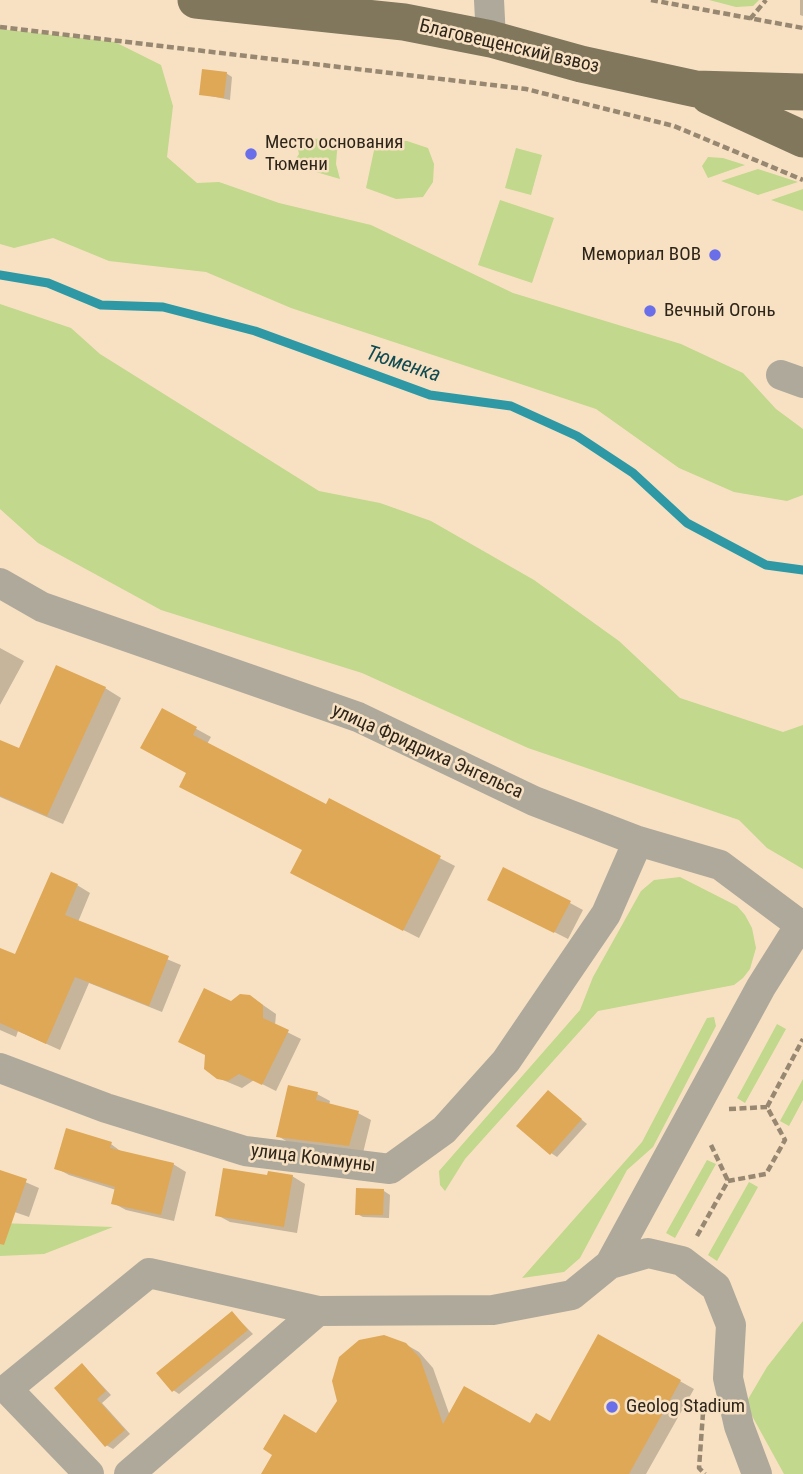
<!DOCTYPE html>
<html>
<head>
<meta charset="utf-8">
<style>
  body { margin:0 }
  canvas { display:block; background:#f7e1c2 }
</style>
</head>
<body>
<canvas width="803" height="1474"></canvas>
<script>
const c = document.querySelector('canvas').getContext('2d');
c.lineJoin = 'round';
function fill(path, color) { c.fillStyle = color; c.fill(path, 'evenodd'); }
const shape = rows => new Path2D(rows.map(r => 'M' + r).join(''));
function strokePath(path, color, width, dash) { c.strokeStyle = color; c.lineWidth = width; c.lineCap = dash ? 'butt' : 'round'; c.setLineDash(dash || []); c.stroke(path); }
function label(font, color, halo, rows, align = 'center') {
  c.font = font + ' "Roboto Condensed",sans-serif'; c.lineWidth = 5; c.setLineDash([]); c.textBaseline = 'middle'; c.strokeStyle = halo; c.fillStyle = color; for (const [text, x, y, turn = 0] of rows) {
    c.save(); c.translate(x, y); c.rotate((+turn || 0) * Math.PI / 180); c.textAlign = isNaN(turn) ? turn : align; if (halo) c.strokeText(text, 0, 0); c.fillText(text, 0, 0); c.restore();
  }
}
const green = shape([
  [709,0,759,0,753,6,736,7],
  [0,29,115,42,161,65,173,106,167,157,197,183,219,182,279,203,371,225,513,293,681,344,743,373,776,409,803,429,803,495,787,501,734,492,679,468,596,409,291,308,206,272,109,261,53,238,14,248,0,244],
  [344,137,337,151,336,164,340,179,292,165,299,154,296,140],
  [376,141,407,141,428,148,434,164,433,182,423,197,396,199,366,188],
  [516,148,542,155,531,195,505,188],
  [708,157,723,158,745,165,708,178,702,166],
  [758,169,798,182,758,195,721,181],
  [803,189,803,211,771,200],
  [500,200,554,218,532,283,478,265],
  [0,304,71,328,100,354,319,491,380,503,431,521,534,580,619,641,680,698,783,732,803,725,803,869,767,848,739,820,528,748,362,673,161,610,38,543,0,509],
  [680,877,737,906,745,915,752,928,756,948,750,969,743,978,734,985,598,1011,465,1159,445,1191,440,1185,439,1171,580,1010,593,977,641,891,654,880],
  [714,1017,716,1026,653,1147,627,1170,580,1258,564,1272,522,1278,642,1142,707,1018],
  [777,1024,786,1029,745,1103,737,1098],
  [803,1079,803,1100,789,1126,780,1121],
  [707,1160,716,1164,675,1238,666,1233],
  [749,1182,758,1187,717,1261,708,1255],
  [0,1223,113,1227,44,1254,0,1256],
  [803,1321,803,1474,784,1474,751,1414,747,1401,767,1367]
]);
const shadow = shape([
  [800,0,803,0,803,16,800,15],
  [226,73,232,77,230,100,201,94],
  [0,648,24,661,0,705],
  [105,688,121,698,63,824,0,797,0,759,19,750],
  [162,710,211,737,207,744,327,806,329,801,455,866,419,938,307,881,304,850,188,773],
  [77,885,90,893,78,922,181,965,162,1012,89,983,60,1050,18,1031,16,1037,0,1030,0,950,16,956],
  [570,903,583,910,568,939,503,906],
  [250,996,276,1014,275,1026,301,1039,276,1091,254,1080,242,1088,218,1078,231,1003],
  [548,1092,587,1124,557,1157,551,1153],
  [317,1094,330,1101,329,1105,358,1113,371,1120,363,1153,291,1144,278,1136],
  [111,1144,123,1153,173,1164,186,1172,174,1221,126,1210,113,1203,116,1190,69,1175,56,1168],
  [0,1171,39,1188,29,1217,0,1207],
  [292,1176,305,1184,297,1233,230,1222,217,1215,268,1177],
  [384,1191,390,1195,389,1218,363,1217,357,1214],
  [233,1314,253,1334,179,1394,173,1390],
  [599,1336,694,1389,646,1474,263,1474,316,1434,405,1344,419,1352,433,1368,450,1416,531,1425,551,1423],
  [83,1365,111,1395,102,1403,130,1434,113,1449,106,1445]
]);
const stream = shape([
  [0,275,48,283,101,305,163,307,255,331,430,395,511,406,577,436,633,473,687,523,766,565,803,570]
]);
const building = shape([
  [202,69,227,72,224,98,199,95],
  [56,665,106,687,47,816,0,796,0,740,19,748],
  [162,708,197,727,193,735,326,804,329,798,441,856,403,931,290,873,302,850,179,787,186,773,140,748],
  [503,867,571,901,554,933,487,900],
  [51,872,78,884,65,915,169,956,149,1006,75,977,46,1044,0,1023,0,948,15,954],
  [204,988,231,1001,240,994,250,995,263,1005,263,1018,289,1030,262,1085,239,1074,228,1081,217,1079,204,1069,205,1055,178,1042],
  [288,1085,318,1092,316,1100,359,1111,349,1146,276,1137],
  [548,1090,582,1119,550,1155,516,1126],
  [66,1128,112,1142,110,1148,174,1163,161,1215,111,1204,115,1187,54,1169],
  [223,1168,267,1175,268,1171,293,1175,284,1227,215,1216],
  [0,1170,27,1179,4,1245,0,1244],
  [356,1188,384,1189,383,1215,355,1215],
  [232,1311,248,1330,172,1392,156,1373],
  [598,1334,681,1380,629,1474,261,1474,272,1455,263,1449,284,1414,316,1433,337,1401,332,1381,339,1357,359,1340,384,1335,406,1343,420,1358,443,1424,464,1386,530,1423,536,1413,550,1421],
  [82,1363,106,1391,97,1399,125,1430,105,1447,54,1388]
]);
const path = shape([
  [651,0,803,28],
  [750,19,766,0],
  [0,27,526,89,674,126,803,180],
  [729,1109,767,1107],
  [711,1145,728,1181],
  [697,1236,728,1181,766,1174,785,1140,767,1107,803,1039],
  [703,1413,699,1468,705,1474]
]);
const minor = shape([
  [489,0,491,39],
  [781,375,803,383],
  [0,583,42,607,358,717,534,801,638,841,720,865,803,927],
  [0,1068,106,1108,245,1151,390,1169,444,1130,506,1061,606,914,638,841],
  [610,1264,761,987,800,925],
  [89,1474,7,1389,149,1273,318,1311],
  [129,1474,318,1311,493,1310,572,1295,610,1264,648,1253,682,1261,716,1287,731,1325,728,1378,739,1426,757,1474]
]);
const major = shape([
  [196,0,404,22,491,39,581,64,696,89,803,92],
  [709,96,803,139]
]);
const markers = [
  [251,154,7,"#6a6ee8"],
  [715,255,7,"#6a6ee8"],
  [650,311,7,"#6a6ee8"],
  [612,1407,7,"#6a6ee8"]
];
const streetNames = [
  ["Благовещенский взвоз",509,47,13],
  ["улица Фридриха Энгельса",427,752,24],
  ["улица Коммуны",313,1159,7]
];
const poiNames = [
  ["Место основания",265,143],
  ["Тюмени",265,165],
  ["Мемориал ВОВ",701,255,"right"],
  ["Вечный Огонь",664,311],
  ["Geolog Stadium",626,1407]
];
const waterNames = [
  ["Тюменка",403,365,18]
];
fill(green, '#c2d88c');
fill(shadow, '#0003');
strokePath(stream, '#2e99a5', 9);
fill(building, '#dfa856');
strokePath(path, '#988872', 4.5, [7, 3.5]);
strokePath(minor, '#afa99b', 30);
strokePath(major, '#81775d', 37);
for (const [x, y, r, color] of markers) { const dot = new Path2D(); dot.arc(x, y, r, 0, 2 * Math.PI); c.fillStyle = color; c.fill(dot); strokePath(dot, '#f7e1c2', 2.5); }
label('19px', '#2e251a', '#f7e1c2', streetNames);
label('19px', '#2e251a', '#f7e1c2', poiNames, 'left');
label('italic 21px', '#0f4b52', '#f7e1c2', waterNames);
</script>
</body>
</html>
